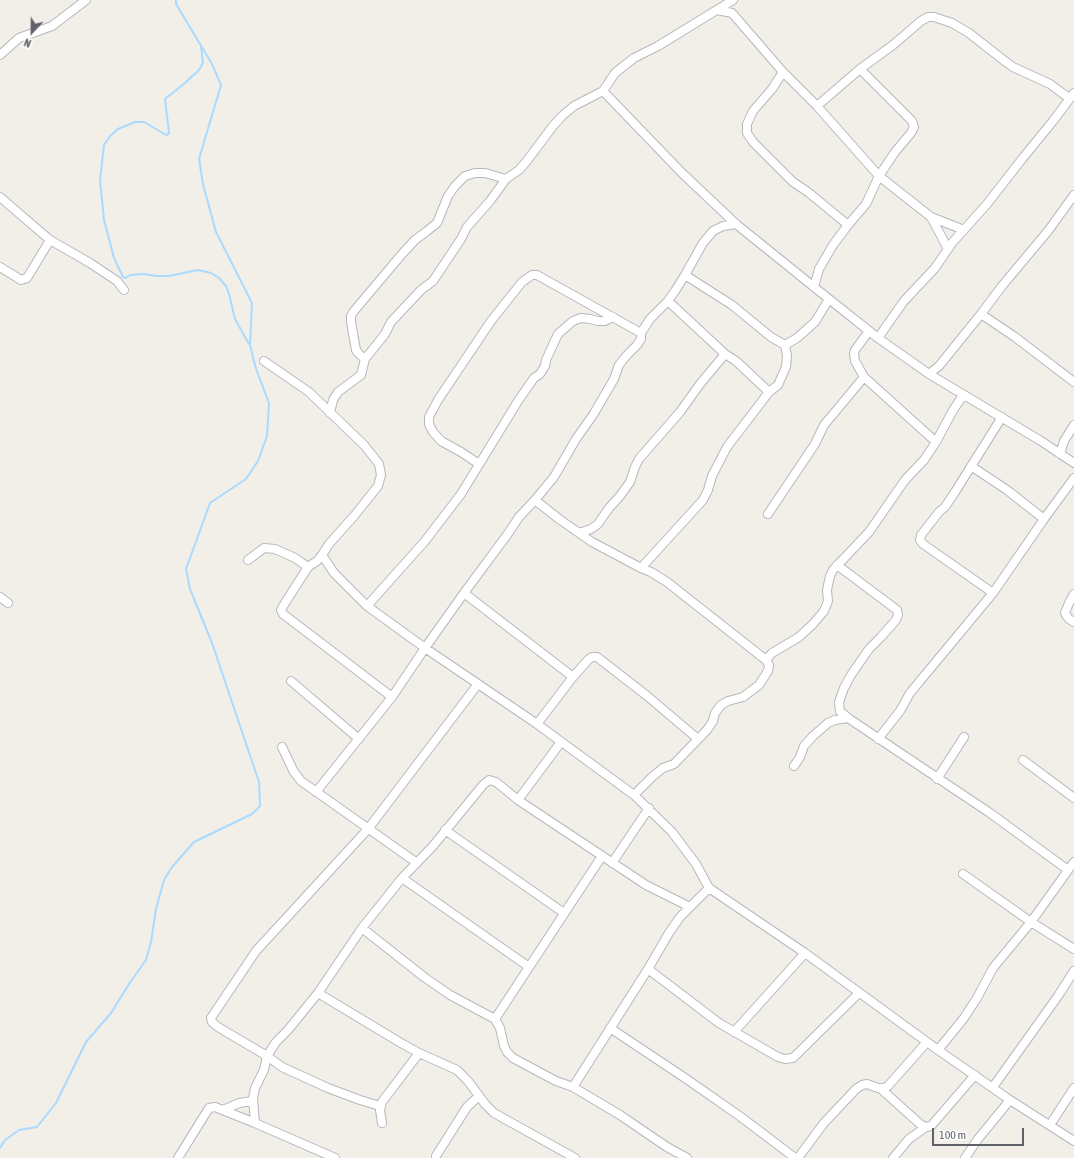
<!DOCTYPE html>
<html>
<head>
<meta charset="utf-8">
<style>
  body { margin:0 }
  #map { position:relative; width:1074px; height:1158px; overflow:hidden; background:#f1efe8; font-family:"Asap Condensed",sans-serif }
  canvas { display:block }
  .north { position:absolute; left:12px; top:12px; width:40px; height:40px; -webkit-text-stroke:3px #fff; paint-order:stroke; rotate:202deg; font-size:11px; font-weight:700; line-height:16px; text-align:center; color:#5f6368 }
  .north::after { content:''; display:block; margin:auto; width:14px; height:18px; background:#5f6368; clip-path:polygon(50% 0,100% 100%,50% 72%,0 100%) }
  .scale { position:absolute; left:932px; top:1128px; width:92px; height:18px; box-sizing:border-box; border:2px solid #5f6368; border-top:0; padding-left:5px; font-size:12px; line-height:14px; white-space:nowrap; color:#5f6368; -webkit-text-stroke:3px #fff; paint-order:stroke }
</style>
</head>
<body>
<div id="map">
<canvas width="1074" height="1158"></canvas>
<div class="north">N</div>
<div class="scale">100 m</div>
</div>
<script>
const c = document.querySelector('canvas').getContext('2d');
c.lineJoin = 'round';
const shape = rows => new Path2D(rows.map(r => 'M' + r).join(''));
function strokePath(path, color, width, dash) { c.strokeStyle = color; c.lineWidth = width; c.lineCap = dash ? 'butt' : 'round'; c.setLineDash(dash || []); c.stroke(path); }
const stream = shape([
  [201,46,203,63,199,70,185,83,165,99,169,133,168,134,166,135,144,122,135,122,118,129,110,136,104,145,100,180,104,220,114,258,123,277,125,278,130,275,144,274,156,276,169,276,198,270,211,273,219,278,226,286,229,294,235,319,249,344],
  [0,1148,5,1140,19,1130,37,1127,56,1103,86,1042,111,1013,129,984,146,960,151,942,156,909,164,880,172,867,194,842,252,814,260,806,259,782,212,643,190,589,186,569,210,503,246,479,258,461,267,436,269,403,256,369,250,345,252,303,216,232,203,184,199,159,221,85,212,64,176,4,176,0]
]);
const minor = shape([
  [717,10,732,13,783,72,817,106,879,176,931,217,964,230],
  [0,55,19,38,52,26,86,0],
  [783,72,772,89,753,111,747,124,747,133,753,142,793,182,808,192,848,225],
  [603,91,682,173,736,224,829,299,878,338,929,374,1041,441,1074,463],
  [817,106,860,69,893,45,921,21,928,17,934,17,952,23,969,33,1006,62,1013,67,1050,84,1069,98],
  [0,197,50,240,90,263,117,281,124,290],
  [931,217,948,249],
  [0,267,21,280,27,278,50,240],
  [685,275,732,305,771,337,785,345,797,338,815,322,829,299],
  [814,287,819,269,833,245,848,225,866,204,879,176,895,152,911,133,914,127,912,121,860,69],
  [668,301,725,354,736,361,769,392],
  [981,314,1015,337,1074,382],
  [869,331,855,350,854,354,855,361,864,377,936,442],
  [878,338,904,301,935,268,952,243,987,204,1022,159,1053,121,1074,93],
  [365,359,359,354,356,350,351,322,351,316,354,311,402,254,415,240,427,231,437,223,448,196,455,186,465,176,475,173,485,173,506,179],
  [264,361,309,392,364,445,379,464,381,475,378,486,354,516,329,544,322,555,317,561,308,567,285,603,281,610,283,614,392,697],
  [929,374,939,366,981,314,1002,286,1048,231,1074,195],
  [330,413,333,400,338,392,361,375,365,359,385,334,391,322,421,290,433,281,461,239,467,227,490,201,506,179,519,170,526,162,553,126,562,116,574,106,603,91,615,73,634,58,658,46,733,0],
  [1060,454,1064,441,1074,425],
  [479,464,461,452,441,441,433,432,429,424,429,417,438,400,491,321,522,282,532,275,537,275,641,333],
  [971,466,1007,490,1044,519],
  [535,500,559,519,592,542,641,568,651,572,667,582,766,660,769,665,768,671,759,685,743,697,728,701,721,705,715,713,713,721,707,730,674,764,663,768,652,777,634,795],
  [768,514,815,444,824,425,835,412,864,377],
  [579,533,591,529,598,524,609,508,620,496,630,482,635,467,639,459,680,412,700,384,725,354],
  [322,555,334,573,367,606,425,648,537,724,634,795,672,832,696,864,709,888,805,953,938,1050,1010,1100,1074,1141],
  [248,560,264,548,275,549,295,558,308,567],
  [837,565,897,610,898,615,896,620,881,637,869,649,851,675,844,688,839,702,840,711,848,718,990,813,1068,870],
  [641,568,703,500,708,490,712,476,727,447,769,392,778,385,786,367,787,356,785,345],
  [464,593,573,677],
  [993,593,923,544,920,540,921,535,939,512,945,507,955,492,1002,417],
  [1074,594,1069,603,1065,613,1066,615,1069,619,1074,622],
  [0,597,8,603],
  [367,606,425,541,461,494,518,401,534,378,540,374,545,366,546,360,558,334,573,321,581,318,590,319,598,321,605,321,613,317],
  [766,660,772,653,799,637,813,624,824,611,828,601,827,590,830,576,833,570,869,532,905,480,924,460,936,442,952,412,963,395],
  [291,681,359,739],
  [537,724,573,677,588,660,592,657,597,657,646,695,698,739],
  [878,739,900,711,910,693,993,593,1044,519,1074,478],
  [282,747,294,772,301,781,417,863],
  [1023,760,1074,798],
  [794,766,800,757,804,746,813,736,828,723,835,720,848,718],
  [937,779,964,737],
  [316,792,392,697,425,648,464,593,507,535,519,517,535,500,554,477,576,439,593,415,614,379,619,365,627,355,637,345,641,339,641,333,650,319,668,301,675,291,685,275,703,243,713,231,723,226,736,224],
  [518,800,561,742],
  [445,830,564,913],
  [612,863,649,808],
  [963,874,1031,922,1074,949],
  [402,878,529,967],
  [362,928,424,977,450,995,495,1019,500,1028,504,1046,507,1052,513,1058,556,1081,573,1087,620,1115,667,1147,687,1158],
  [648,969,719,1023,778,1057,785,1059,793,1058,859,993],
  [318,993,401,1043,419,1053,457,1070,468,1081,485,1104,494,1113,575,1158],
  [495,1019,602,856],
  [610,1028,685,1078,741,1117,795,1158],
  [734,1032,805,953],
  [938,1050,964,1018,977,998,993,968,1031,922,1074,862],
  [573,1087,648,969,669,933,680,917,709,888],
  [993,1087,1058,996,1074,971],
  [880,1088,920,1124,926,1127,931,1126,975,1075],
  [380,1106,360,1100,328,1088,282,1067,267,1056,218,1027,212,1022,211,1018,256,951,368,829,478,684],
  [223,1110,239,1103,253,1101],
  [255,1123,253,1098,255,1088,264,1070,267,1056,276,1042,288,1030,318,993,362,928,402,878,433,846,483,785,489,780,496,782,518,800,631,875,646,885,690,907],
  [382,1123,380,1110,382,1102,419,1053],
  [1050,1125,1074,1088],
  [436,1156,467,1107,479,1096],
  [178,1158,209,1108,215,1107,255,1123,335,1158],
  [798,1158,824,1123,856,1089,862,1085,867,1084,878,1088,884,1088,888,1086,927,1042],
  [893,1158,909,1139,926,1127],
  [965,1158,978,1139,1010,1100]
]);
strokePath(stream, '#aadaff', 2);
strokePath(minor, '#b5b8bc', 10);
strokePath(minor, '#fff', 8);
</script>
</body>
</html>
